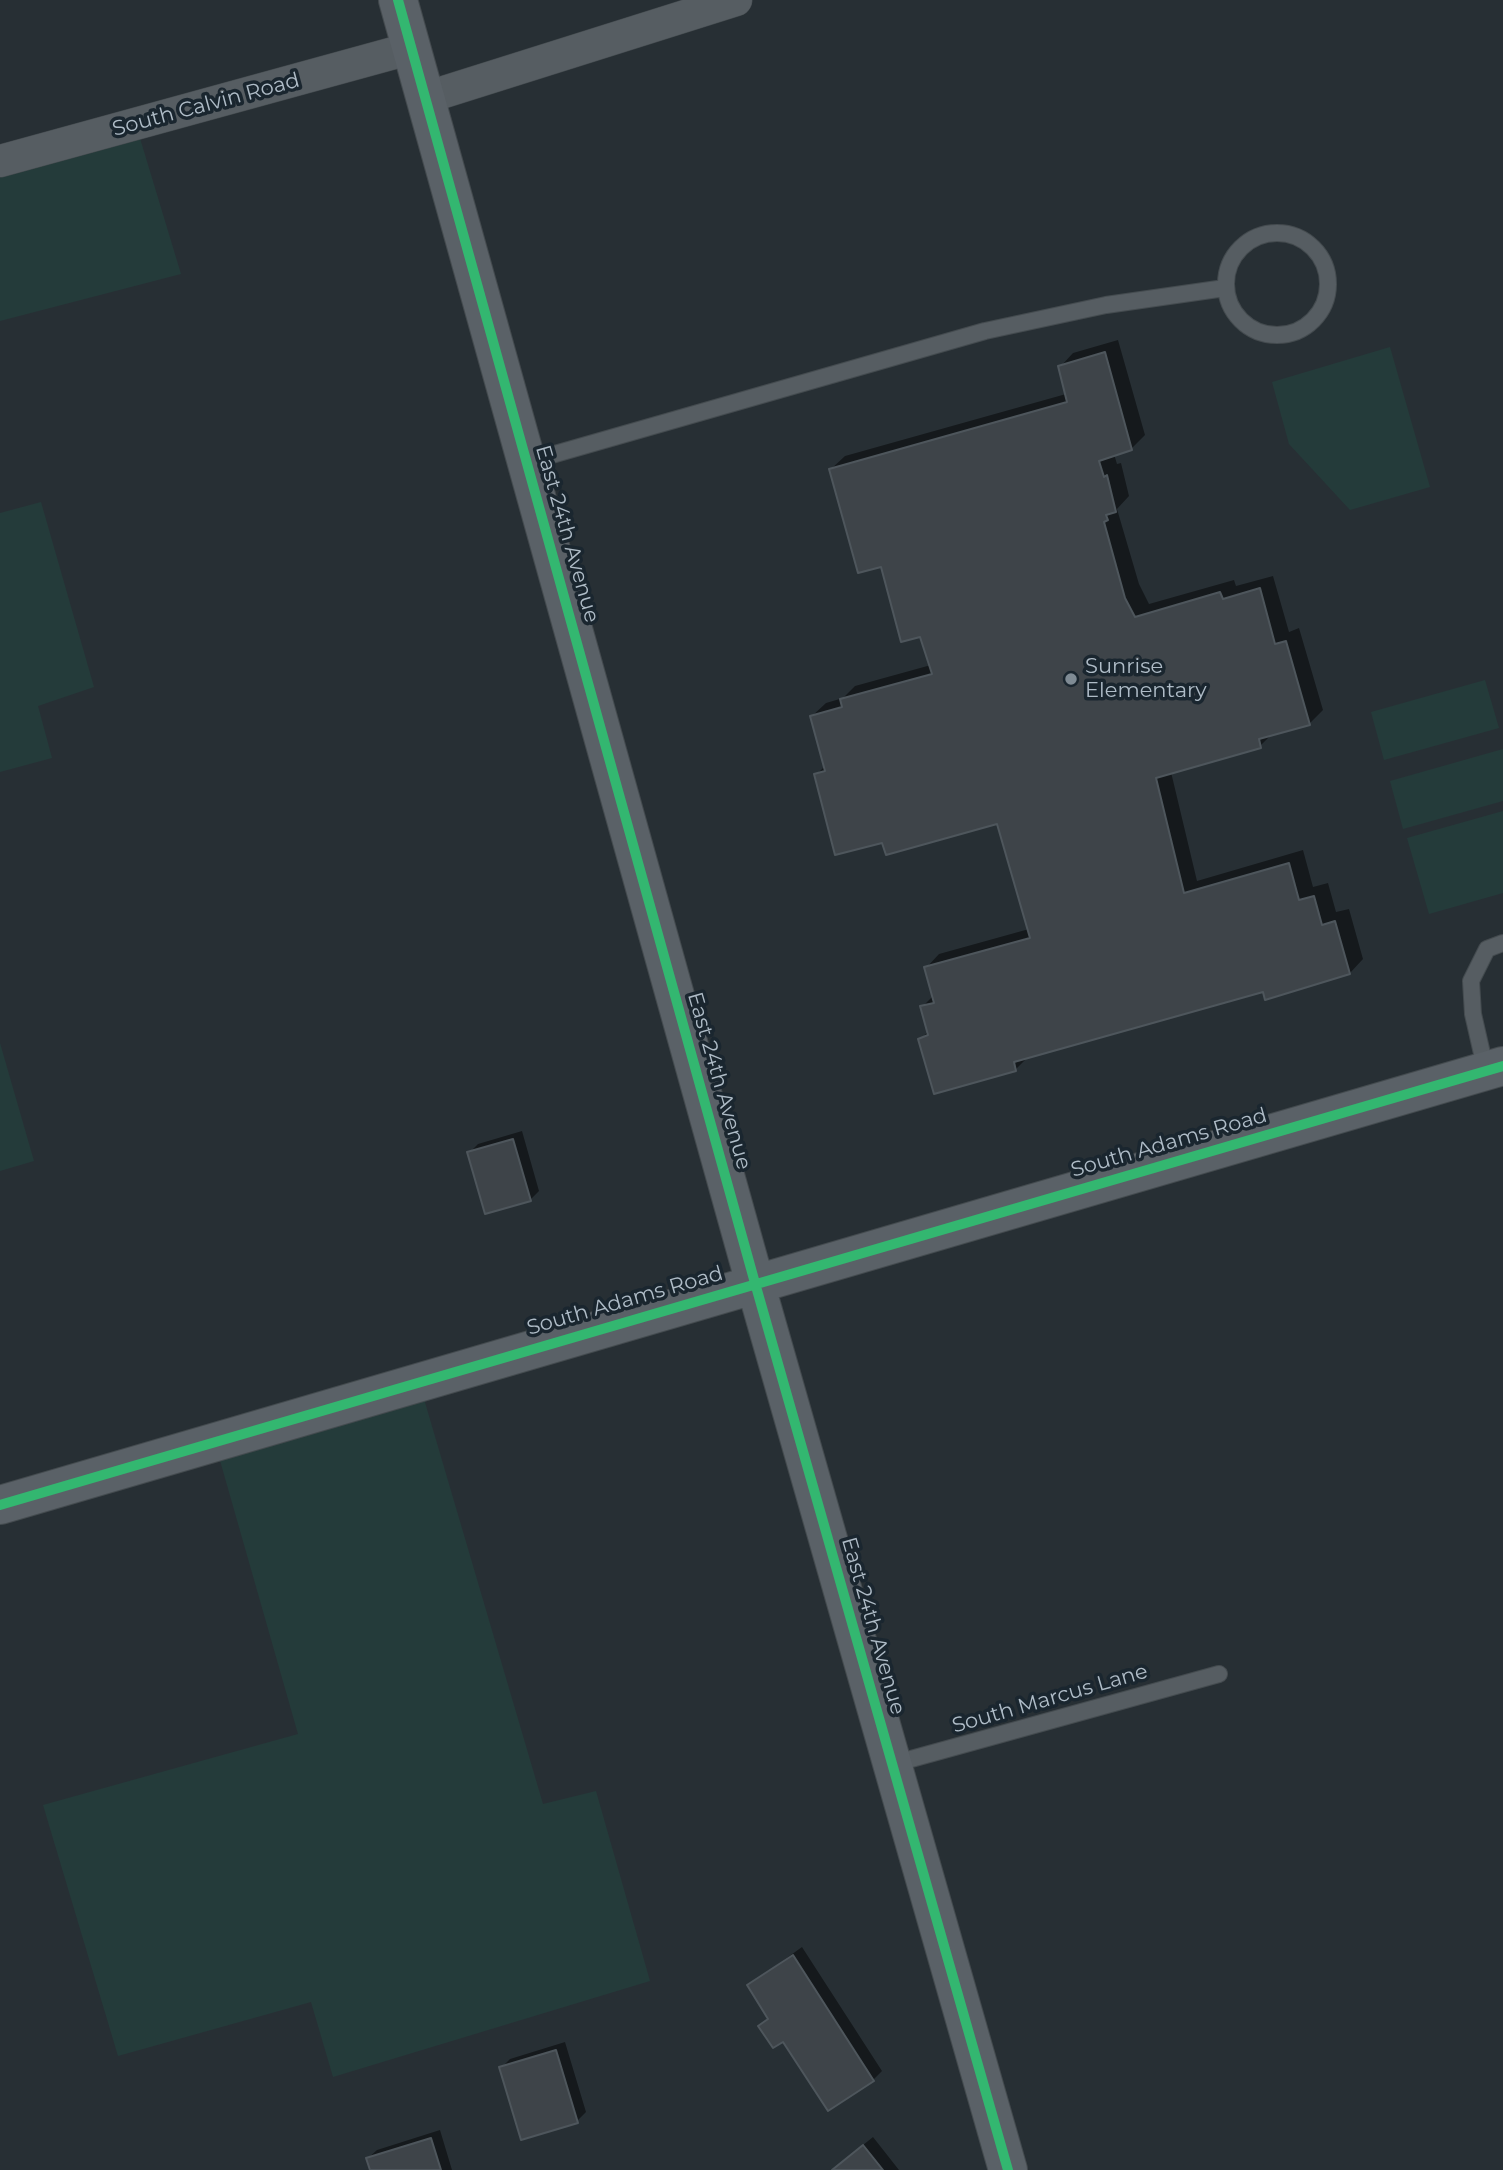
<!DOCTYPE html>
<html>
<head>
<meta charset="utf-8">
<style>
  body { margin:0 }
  canvas { display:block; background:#272f34 }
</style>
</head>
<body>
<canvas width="1503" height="2170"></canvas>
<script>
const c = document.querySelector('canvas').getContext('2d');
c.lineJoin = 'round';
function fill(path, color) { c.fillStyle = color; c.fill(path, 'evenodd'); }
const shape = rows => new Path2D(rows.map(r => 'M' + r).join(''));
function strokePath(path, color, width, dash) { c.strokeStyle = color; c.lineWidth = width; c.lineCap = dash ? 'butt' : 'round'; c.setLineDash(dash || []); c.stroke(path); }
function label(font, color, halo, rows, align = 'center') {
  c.font = font + ' Montserrat,sans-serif'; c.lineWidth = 7; c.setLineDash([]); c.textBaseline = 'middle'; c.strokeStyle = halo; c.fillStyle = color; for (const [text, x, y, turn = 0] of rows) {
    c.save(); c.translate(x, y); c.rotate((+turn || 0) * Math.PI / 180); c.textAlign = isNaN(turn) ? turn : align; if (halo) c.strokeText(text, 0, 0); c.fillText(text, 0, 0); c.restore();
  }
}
const green = shape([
  [139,135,181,274,0,321,0,173],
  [1390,347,1430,487,1350,510,1289,444,1272,382],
  [41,502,94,687,38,706,52,758,0,772,0,513],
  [1485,680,1499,728,1384,760,1371,712],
  [1503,749,1503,801,1403,829,1390,781],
  [1503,811,1503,893,1429,914,1407,838],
  [0,1043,34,1161,0,1171],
  [424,1399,543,1804,596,1791,650,1981,333,2077,311,2002,118,2056,43,1805,298,1734,219,1457]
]);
const shadow = shape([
  [1118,340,1145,435,1131,449,1114,454,1117,464,1121,463,1129,496,1117,509,1139,584,1149,604,1234,580,1236,586,1273,576,1289,632,1299,628,1323,710,1309,724,1273,733,1260,746,1171,772,1197,881,1303,850,1313,887,1328,883,1336,912,1349,909,1363,959,1350,973,1264,990,1029,1056,1015,1070,920,1039,929,1031,922,1007,934,995,926,968,939,954,1029,929,998,822,883,840,816,775,825,766,812,716,826,703,843,698,855,686,931,665,921,634,831,469,845,456,1066,394,1060,367,1073,353],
  [522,1131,539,1191,530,1200,469,1153,478,1144],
  [802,1947,882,2071,873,2080,761,2026,769,2017,749,1985],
  [565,2042,586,2112,577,2121,501,2068,510,2059],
  [440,2130,452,2170,371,2170,368,2158,377,2150],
  [873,2137,899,2170,832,2170]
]);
const building = shape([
  [1105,352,1132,450,1099,461,1104,477,1107,475,1116,512,1106,515,1108,520,1104,522,1125,598,1135,617,1220,592,1223,599,1260,588,1275,644,1286,641,1310,725,1259,739,1261,748,1156,778,1184,893,1289,863,1299,900,1314,896,1322,925,1335,921,1350,974,1265,1000,1263,992,1014,1062,1016,1071,934,1094,918,1039,928,1035,920,1006,934,1003,924,967,1030,938,997,824,886,855,882,843,835,855,814,774,825,771,810,716,842,707,840,699,932,674,920,637,901,642,881,567,858,573,829,469,1067,402,1058,366,1105,352],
  [513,1139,531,1201,485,1214,467,1152,513,1139],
  [793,1955,874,2081,828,2111,783,2042,773,2048,758,2026,768,2019,747,1985,793,1955],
  [556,2050,578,2123,521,2140,499,2067,556,2050],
  [431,2138,441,2170,370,2170,366,2158,431,2138],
  [863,2145,883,2170,832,2170,863,2145]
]);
const lane = shape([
  '1226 284a51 51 0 1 1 102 0a51 51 0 1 1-102 0Z',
  [527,462,985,331,1106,305,1225,288],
  [1486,1071,1473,1014,1471,981,1487,949,1503,943],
  [893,1764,1219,1674]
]);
const street = shape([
  [425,98,736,0],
  [0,161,412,48]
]);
const secondary = shape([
  [398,0,755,1283,1008,2170],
  [0,1505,1503,1066]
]);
const cycleway = shape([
  [398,0,755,1283,1008,2170],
  [0,1505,1503,1066]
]);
const markers = [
  [1071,679,7,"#7f8b94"]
];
const streetNames = [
  ["South Calvin Road",206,105,-15],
  ["East 24th Avenue",567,534,74],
  ["East 24th Avenue",719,1081,74],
  ["South Adams Road",1169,1143,-16],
  ["South Adams Road",625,1301,-16],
  ["East 24th Avenue",873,1626,74],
  ["South Marcus Lane",1050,1699,-16]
];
const poiNames = [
  ["Sunrise",1085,667],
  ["Elementary",1085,691]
];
fill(green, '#243b3a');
fill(shadow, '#0007');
fill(building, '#3e4449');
strokePath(building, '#4e565c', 2);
strokePath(lane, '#444b4f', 18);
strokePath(street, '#444b4f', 33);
strokePath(secondary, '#444b4f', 40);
strokePath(lane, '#565d62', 16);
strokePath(street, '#565d62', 32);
strokePath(secondary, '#5a6167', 38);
strokePath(cycleway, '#33b770', 10);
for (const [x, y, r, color] of markers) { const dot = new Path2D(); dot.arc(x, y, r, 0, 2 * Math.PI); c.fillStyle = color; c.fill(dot); strokePath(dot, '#1a262f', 2.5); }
label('21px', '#afbcc7', '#1a262f', streetNames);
label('21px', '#afbcc7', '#1a262f', poiNames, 'left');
</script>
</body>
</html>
